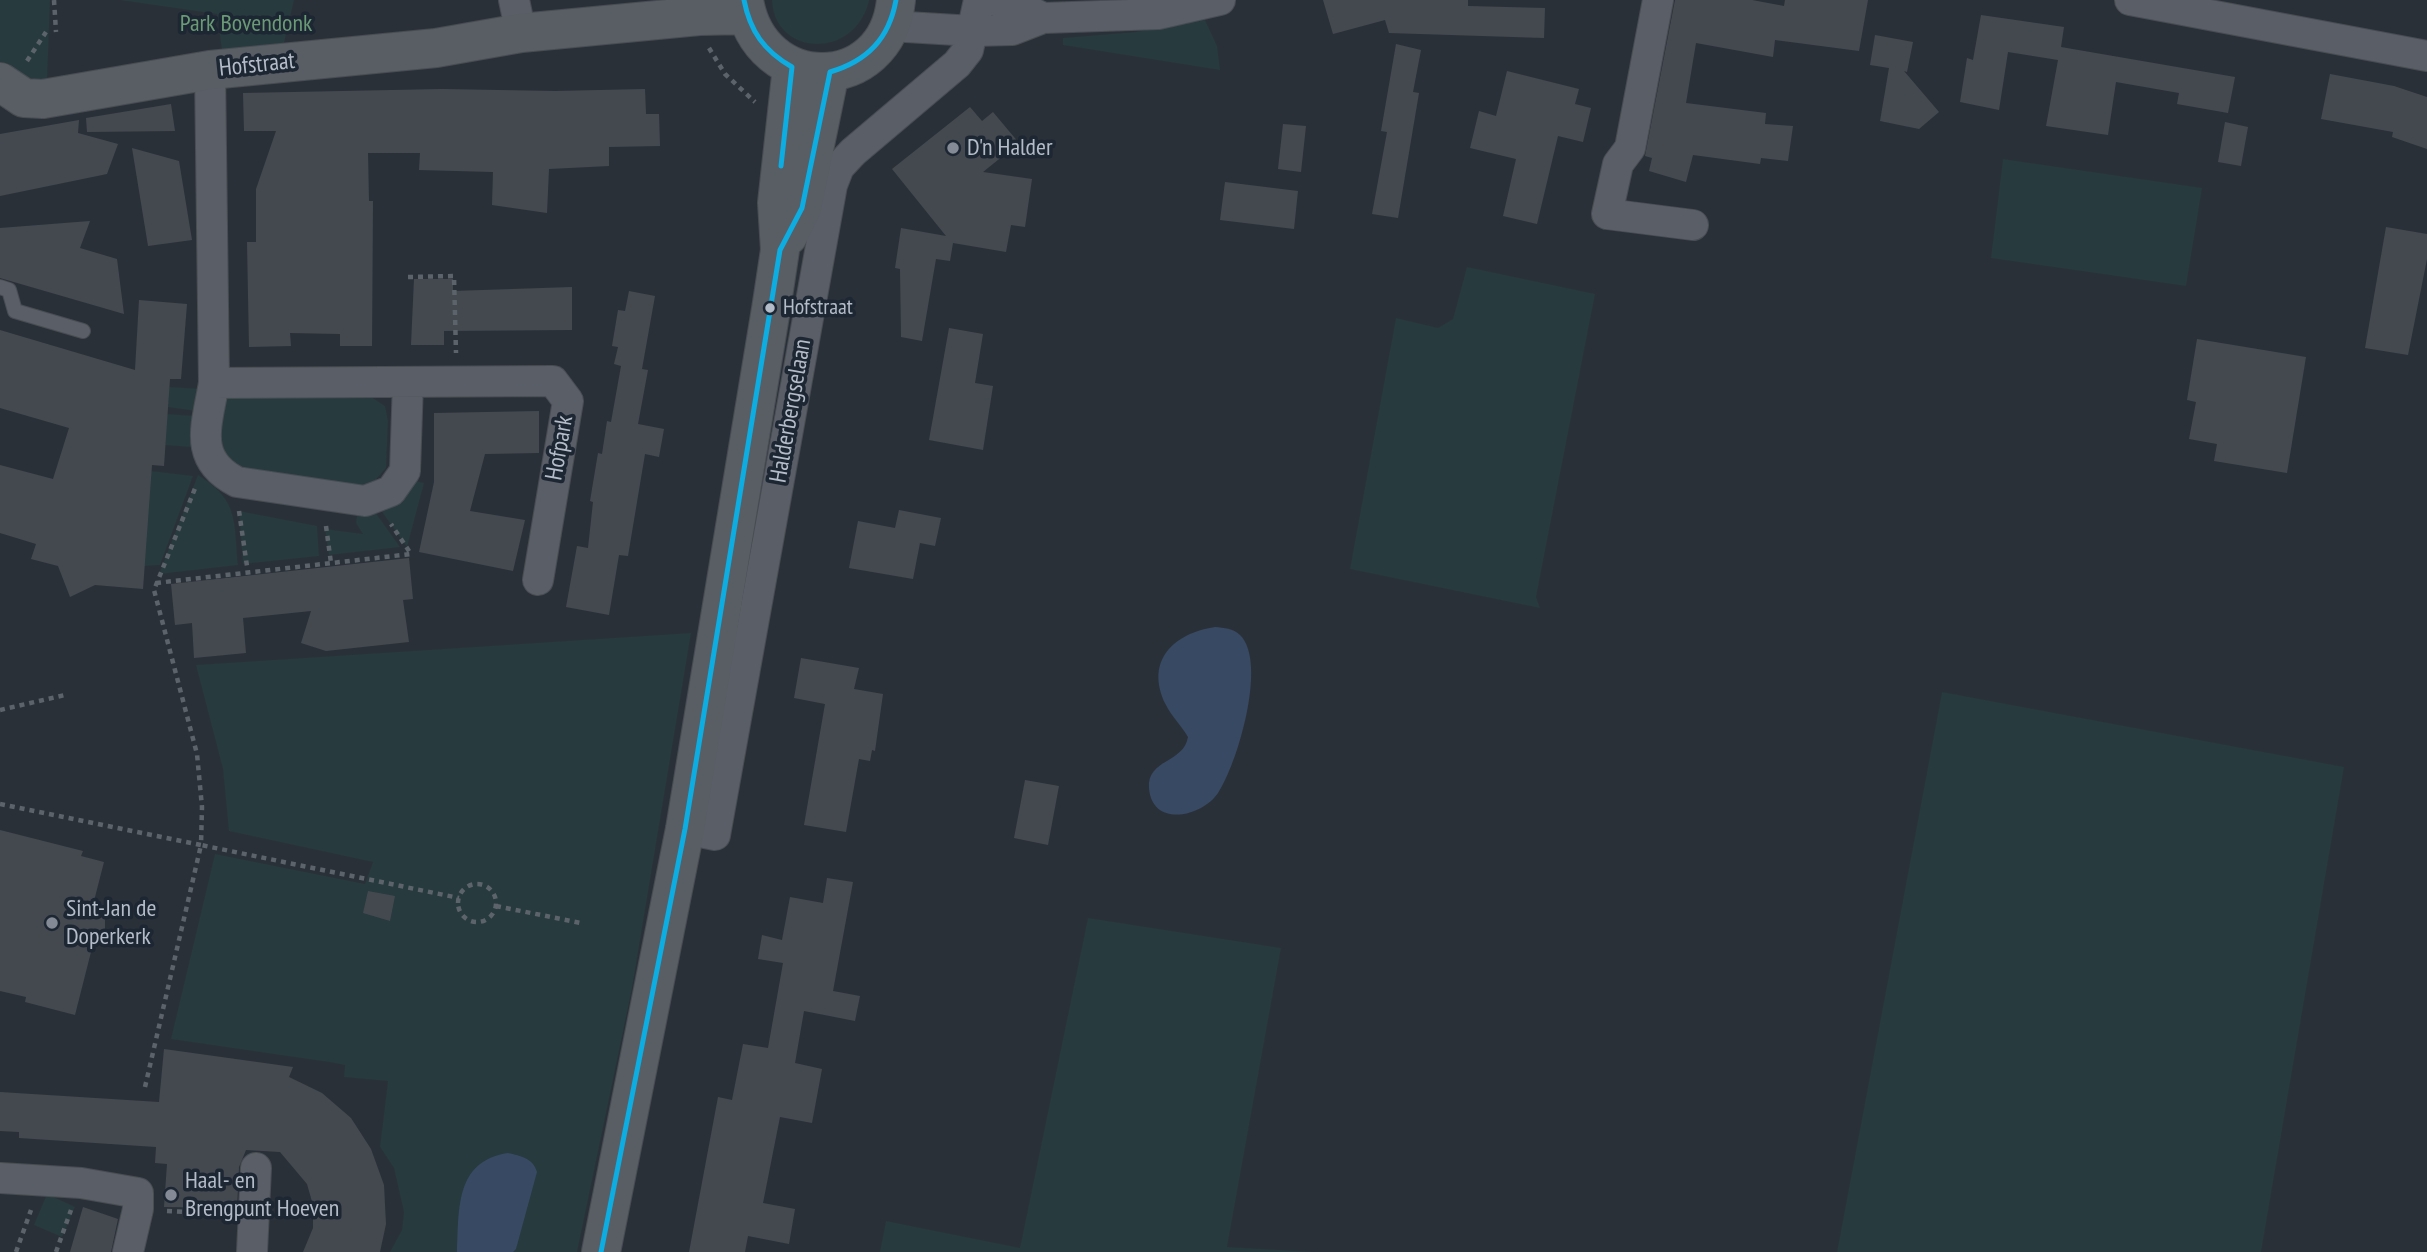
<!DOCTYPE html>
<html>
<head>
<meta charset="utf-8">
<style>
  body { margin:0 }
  canvas { display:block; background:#2a3038 }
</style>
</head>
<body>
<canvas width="2427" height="1252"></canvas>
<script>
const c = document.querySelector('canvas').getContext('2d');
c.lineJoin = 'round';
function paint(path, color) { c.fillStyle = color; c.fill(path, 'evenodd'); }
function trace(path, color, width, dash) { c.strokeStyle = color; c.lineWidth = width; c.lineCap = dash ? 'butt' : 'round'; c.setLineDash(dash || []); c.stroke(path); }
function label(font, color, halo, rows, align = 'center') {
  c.font = font + ' "PT Sans Narrow",sans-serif'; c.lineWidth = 7; c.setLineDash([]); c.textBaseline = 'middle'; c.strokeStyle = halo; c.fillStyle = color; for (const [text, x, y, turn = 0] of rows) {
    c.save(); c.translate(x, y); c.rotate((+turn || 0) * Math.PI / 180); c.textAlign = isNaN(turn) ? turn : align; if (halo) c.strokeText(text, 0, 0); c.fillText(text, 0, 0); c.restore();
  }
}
paint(new Path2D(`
  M0,0h50l-3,81 -47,-8z
  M120,0h174l-11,47 -61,3 -5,-36z
  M772,0h97v1c-15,60 -95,55 -97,-1z
  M1205,20l12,26 3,24 -157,-25v-7l73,-6z
  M2003,159l199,29 -16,98 -195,-28z
  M1467,267l128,27 -59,303 4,11 -190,-39 46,-251 42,10 15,-9z
  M169,387l32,2 -4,22 -29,-4z
  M229,393h136l20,13 3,15 -2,47 -20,23 -131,-16 -27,-26 10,-44z
  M167,414l27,2 -3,31 -26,-2z
  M151,471l42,5 -33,89 -16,1z
  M198,475c41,25 36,46 40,90l-79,9z
  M408,479l16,4 -17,64 -27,-38z
  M239,511l78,15 2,30 -76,8z
  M375,512l25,35 -71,8 -4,-26 38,5 -7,-11 1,-7z
  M691,633l-59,355 -55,264h-187l12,-22 2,-18 -10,-44 -14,-21 8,-66 -44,-4 1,-12 -16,-3 -158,-23 44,-185 150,30 8,-22 -144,-31 -6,-62 -27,-104z
  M1942,692l402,75 -83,485h-424z
  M1088,918l193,30 -54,299 87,5h-434l6,-31 134,27z
  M47,1194l28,13 -13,30 -28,-12z`), '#273a3e');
paint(new Path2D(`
  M1215,627c9,1 18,1 25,8 28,27 -3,130 -22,158 -16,24 -66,35 -69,-5 -2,-29 35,-25 39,-51 -6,-11 -17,-21 -22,-32 -22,-44 8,-72 49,-78z
  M508,1153c13,3 25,5 29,19l-21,77 -3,3h-56c2,-43 -2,-91 51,-99z`), '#384963');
paint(new Path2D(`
  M1323,0h145v6l77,2 -1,30 -155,-5 -4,-13 -52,14z
  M1675,0h77l32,6 1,-6h83l-9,51 -84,-11 -2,17 -77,-14 -10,60 80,10 -1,11 28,2 -5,35 -27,-3 -1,6 -67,-9 -7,27 -37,-11 3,-13 -7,-2z
  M1981,15l83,12 -3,20 174,30 -7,36 -51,-9 2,-11 -63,-11 -8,53 -62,-9 12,-66 -50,-8 -9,58 -39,-8 7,-44 6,2z
  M1875,35l38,7 -6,30 -3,-1 35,41 -20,17 -39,-8 9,-53 -19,-3z
  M1396,44l25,6 -8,42 6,1 -21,125 -26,-4 15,-82 -6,-1z
  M1507,71l72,18 -4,15 16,4 -8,34 -25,-6 -21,88 -34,-8 13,-57 -46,-11 9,-37 17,5z
  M2330,74l64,12 33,11v52l-35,-12 1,-5 -72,-13z
  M442,89l113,2 90,-2 1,25h13l1,32 -51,1v19l-60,3 -2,44 -55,-8 1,-33 -74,-2 1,-17h-52l1,48h4l-1,145h-32v-12l-50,-1 1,13 -42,1 -2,-105h9v-53l20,-58h-32l-1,-38z
  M171,104l4,27 -88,1 -1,-14z
  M970,107l12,14 11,-9 26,31 -36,29 49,7 -7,48 -14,-2 -5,27 -53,-9 -3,18 -14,-2 -14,82 -21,-4 -1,-68 -5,-1 6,-40 45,8 -54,-67z
  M79,120l-1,13 40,11 -11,30 -107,22v-62z
  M2225,122l23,5 -7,39 -23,-4z
  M1283,124l23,2 -5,46 -23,-3z
  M132,148l47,13 13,79 -44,6z
  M1225,182l73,9 -4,38 -74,-9z
  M90,221l-10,27 37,11 7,55 -124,-36v-50z
  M2386,227l41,7v25l-19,96 -43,-7z
  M414,279h39v12l119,-4v43l-128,1v14h-33z
  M629,291l26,5 -13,73 6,1 -10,54 26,5 -5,28 -14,-3 -17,102 -9,-1 -10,60 -43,-8 11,-61 11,2 5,-46 -3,-1 8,-48 4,1 5,-33 4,1 10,-56 -7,-2 4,-17 -6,-1 6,-36 7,1z
  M139,300l48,4 -6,75h-11l-6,87 -12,-1 -9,124 -48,-4 -25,12 -12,-31 -27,-7 5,-15 -36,-11v-68l53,14 16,-51 -69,-20v-78l135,40z
  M949,328l34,6 -8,49 18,3 -10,64 -54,-10z
  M2197,339l109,18 -19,116 -73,-12 3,-17 -28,-5 7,-37 -9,-2z
  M539,411v42l-54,1 -15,57 55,9 -12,51 -94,-19 15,-70v-69z
  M899,510l42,8 -6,28 -15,-3 -7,36 -64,-11 9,-47 37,7z
  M409,558l4,41 -10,1 6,42 -83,9 -25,-8 10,-32 -68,7 3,35 -52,5 -2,-35 -17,2 -4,-41z
  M801,658l58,10 -5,21 29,5 -8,57 -3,-1 -2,11 -11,-2 -13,73 -42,-7 21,-121 -31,-6z
  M1025,780l34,6 -11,59 -34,-7z
  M0,830l83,21 -2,5 23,6 -9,35 5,17 5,6v14l-7,12 -6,2 -17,67 -50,-13 1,-5 -26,-6z
  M827,878l26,4 -20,109 27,5 -5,25 -51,-10 -9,52 27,6 -10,54 -32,-6 -17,86 32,6 -6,35 -41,-8 -3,16h-56l29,-155 14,3 11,-56 25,4 15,-85 -25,-4 4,-24 20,5 8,-43 33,6z
  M368,891l27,5 -5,25 -27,-8z
  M164,1049l129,18 -4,10 33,16 29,25 20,31 13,36 2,39 -6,28h-77l10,-24v-23l-6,-21 -27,-32 -34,-2 -7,17 -2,41 -73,-1 3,-43 -12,-1 1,-16 -137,-9v-6l-19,-1v-39l159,10z
  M83,1207l35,12 -7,33h-41z`), '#444950');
const lane = new Path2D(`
  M0,287l9,3 6,21 68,20`);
const street = new Path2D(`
  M514,0l7,33
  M989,0l27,4 27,14
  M1658,0l-28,148 -12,16 -11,50 86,11
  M2130,0l297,56
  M890,26l83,5 39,-1 31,-12 116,-4 61,-14
  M210,70l4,313 339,-2 15,20 -30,179
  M214,383c-7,42 -22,76 23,99l128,19 26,-10 14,-20 3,-89
  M685,829l30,6 117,-650 7,-18 14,-15 104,-88 11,-14 11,-50
  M0,1178l81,5 57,10v16l-10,43
  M252,1252l4,-84`);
const secondary = new Path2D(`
  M744,0c15,96 143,96 152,0
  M0,82l24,16 19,1 167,-29 226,-22 85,-15 178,-17 47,-1
  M788,236l14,-28 28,-136
  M601,1252l84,-423 87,-526 8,-53 -3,-47 15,-136`);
trace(lane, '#484c53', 16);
trace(street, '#484c53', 32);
trace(secondary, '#484c53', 40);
trace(new Path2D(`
  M54,0l2,32
  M709,48l16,26 30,28
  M27,61l19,-29
  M408,277l46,-1 2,77
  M239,511l9,62
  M326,526l5,37
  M156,583l255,-29 -20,-30
  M0,710l65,-15
  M0,804l201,41 1,-38 -5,-53 -43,-164 42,-104
  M458 903a19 19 0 1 1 38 0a19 19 0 1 1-38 0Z
  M496,906l85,17
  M145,1087l56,-242 258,53
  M167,1211l58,3
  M16,1252l15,-42
  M56,1252l15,-42`), '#5d636a', 4.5, [5, 5]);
trace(lane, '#5a5e66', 14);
trace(street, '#5a5e66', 30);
trace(secondary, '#595d64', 38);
trace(new Path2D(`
  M744,0c6,31 20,51 48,67l-11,99
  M601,1252l84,-423 95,-579 22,-42 28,-136c37,-11 59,-33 66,-72`), '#0dace1', 5);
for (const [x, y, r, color] of [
  [953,148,7,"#848b96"],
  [770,308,6,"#b4bcc9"],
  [52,923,7,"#848b96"],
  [171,1195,7,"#848b96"]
]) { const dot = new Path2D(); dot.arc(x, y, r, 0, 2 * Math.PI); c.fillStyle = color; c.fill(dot); trace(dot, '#1d2633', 2.5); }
label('22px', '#b4bcc9', '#1d2633', [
  ["Hofstraat",783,308]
], 'left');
label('24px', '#6b9a76', '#1d2633', [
  ["Park Bovendonk",246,24]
]);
label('24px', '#b4bcc9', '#1d2633', [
  ["Hofstraat",257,65,-6],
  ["Halderbergselaan",791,411,-80],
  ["Hofpark",560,448,-80]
]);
label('24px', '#b4bcc9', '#1d2633', [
  ["D'n Halder",967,148],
  ["Sint-Jan de",66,909],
  ["Doperkerk",66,937],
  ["Haal- en",185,1181],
  ["Brengpunt Hoeven",185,1209]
], 'left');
</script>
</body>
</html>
